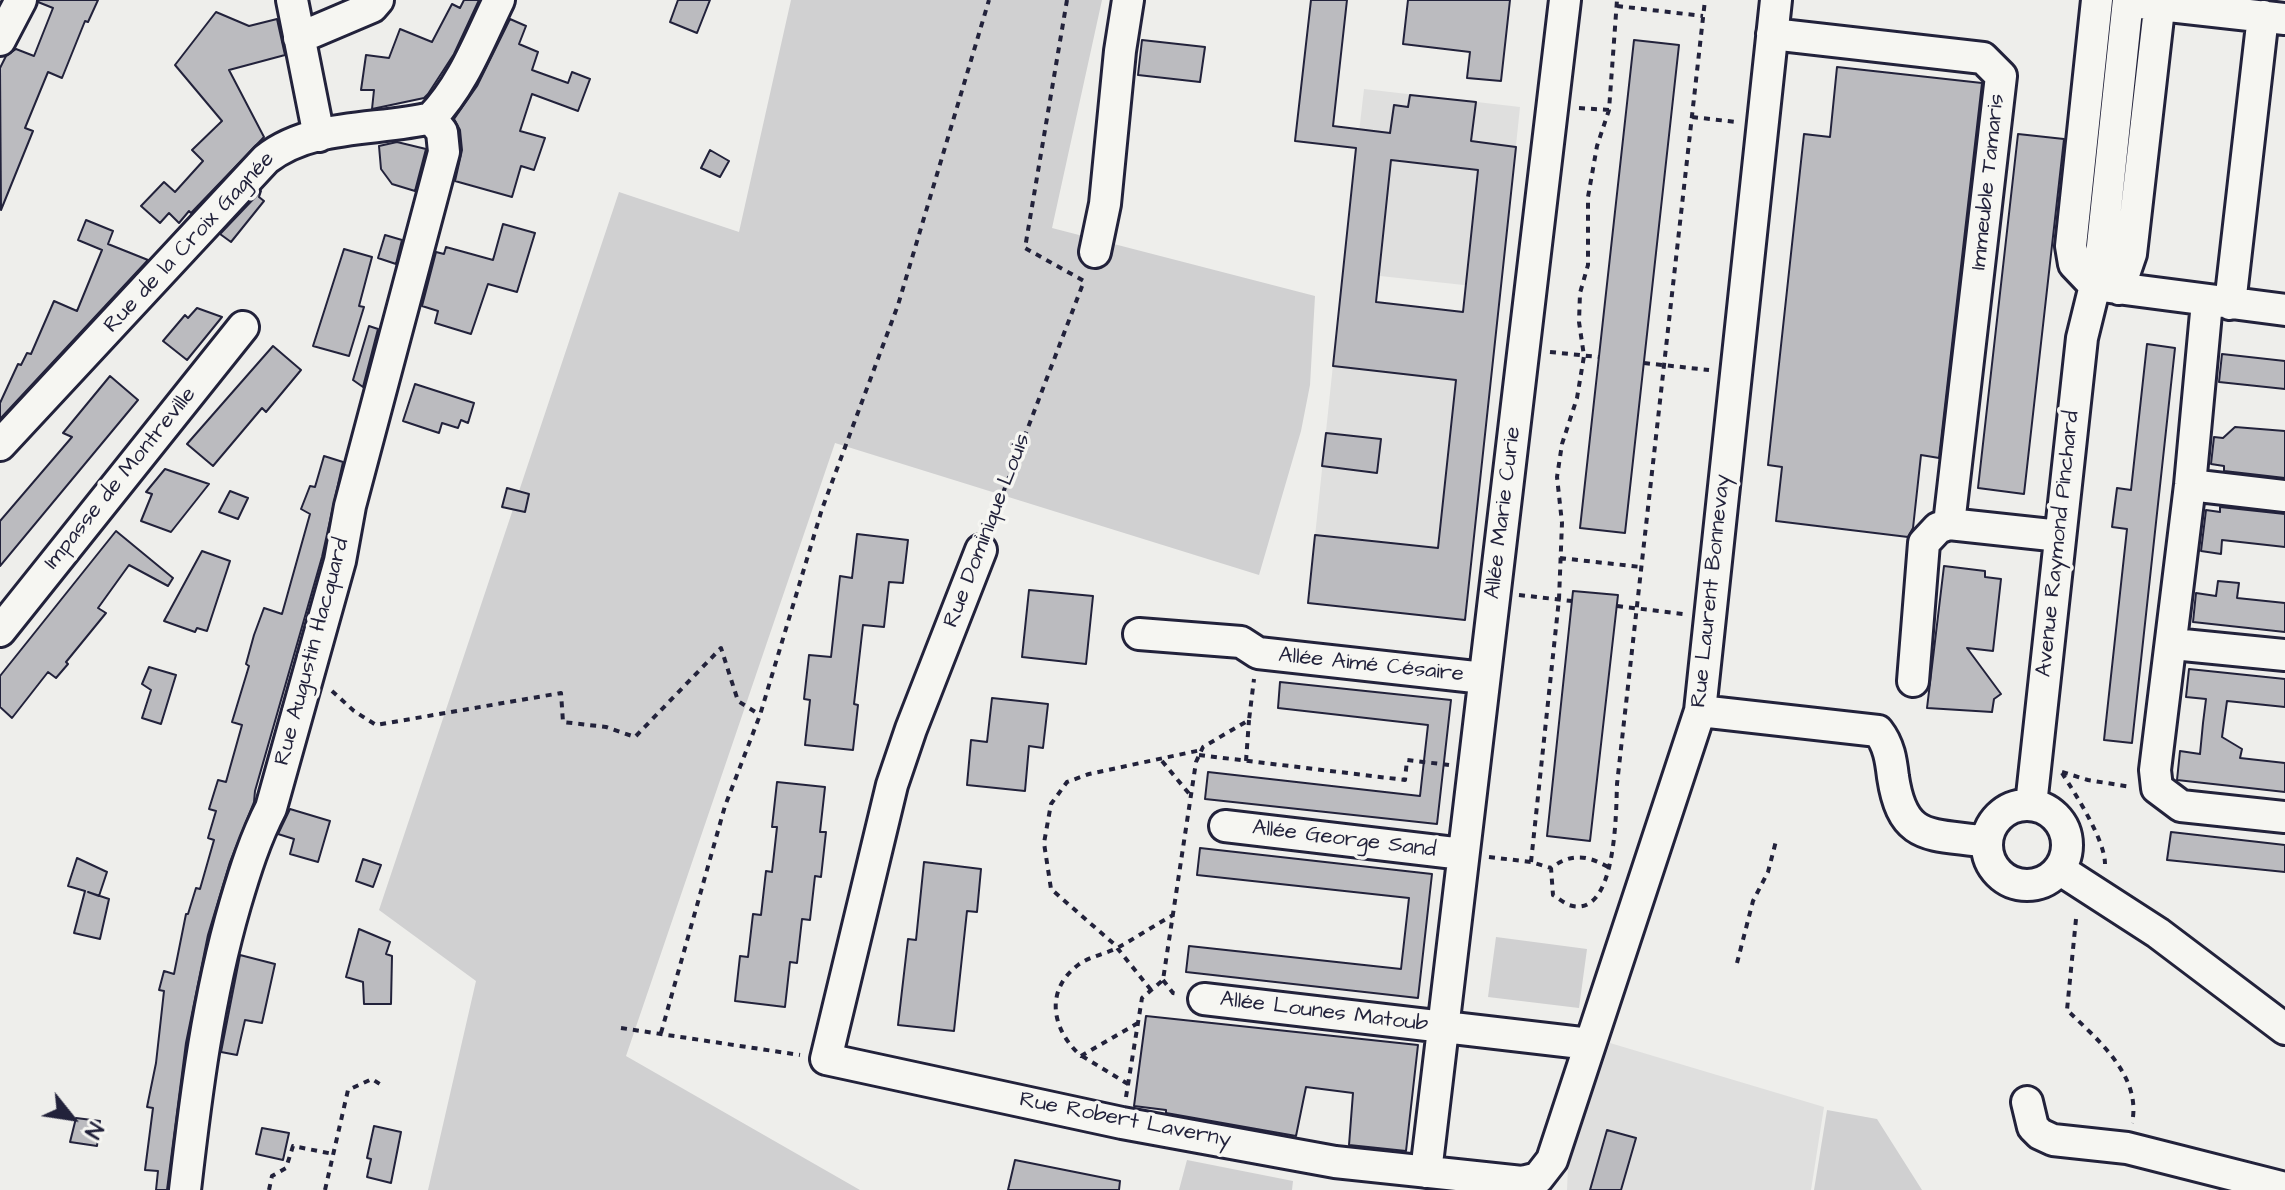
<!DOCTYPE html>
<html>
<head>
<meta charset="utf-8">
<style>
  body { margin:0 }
  #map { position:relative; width:2285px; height:1190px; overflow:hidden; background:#eeeeeb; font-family:"Architects Daughter",sans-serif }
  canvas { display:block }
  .north { position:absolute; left:32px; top:1078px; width:80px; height:80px; -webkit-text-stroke:6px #f6f6f2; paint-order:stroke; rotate:120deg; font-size:22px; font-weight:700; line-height:32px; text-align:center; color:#22223b }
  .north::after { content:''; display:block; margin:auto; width:28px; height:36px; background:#22223b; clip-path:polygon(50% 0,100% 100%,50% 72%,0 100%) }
</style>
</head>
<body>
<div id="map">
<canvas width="2285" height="1190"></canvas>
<div class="north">N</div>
</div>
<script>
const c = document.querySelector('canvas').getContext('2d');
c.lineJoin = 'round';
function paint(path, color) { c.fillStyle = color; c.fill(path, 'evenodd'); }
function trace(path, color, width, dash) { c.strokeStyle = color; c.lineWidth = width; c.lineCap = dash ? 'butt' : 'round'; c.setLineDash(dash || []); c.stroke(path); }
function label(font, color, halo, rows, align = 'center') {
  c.font = font + ' "Architects Daughter",sans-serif'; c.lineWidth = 7; c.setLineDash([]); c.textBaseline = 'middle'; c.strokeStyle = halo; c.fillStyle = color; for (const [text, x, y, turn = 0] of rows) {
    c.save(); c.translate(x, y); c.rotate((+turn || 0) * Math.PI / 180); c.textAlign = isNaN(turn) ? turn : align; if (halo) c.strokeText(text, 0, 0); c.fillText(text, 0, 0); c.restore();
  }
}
paint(new Path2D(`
  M1364,89l156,18 -19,182 -158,-17z
  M1340,298l158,18 -33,304 -157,-17z
  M1610,1043l214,64 -13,83h-244l1,-24z`), '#dfdfde');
paint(new Path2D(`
  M791,0h311l-50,228 263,68 -5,89 -9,46 -42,144 -424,-132 -209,613 234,134h-432l48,-209 -97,-71 240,-718 120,40z
  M1496,937l91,12 -8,59 -91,-11z
  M1827,1110l50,9 45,71h-108z
  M1187,1160l106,21 -1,9h-113z`), '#d0d0d1');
const building = new Path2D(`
  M39,0h59l-10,22 -3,-1 -23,57 -14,-6 -23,56 8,3 -32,79 -1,-142 6,-12 10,-7 18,7 19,-48 -15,-6z
  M464,0h15l-25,54 -26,40 -4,4 -52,11 2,-19h-13l5,-35 23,3 11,-29 32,13 20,-38 8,4z
  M678,0h32l-13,33 -27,-11z
  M1311,0h36l-14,126 57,7 4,-28 14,2 2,-12 66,7 -5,39 45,6 -51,473 -157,-17 7,-68 123,13 18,-168 -123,-14 23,-218 -61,-7zM1391,160l87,10 -15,142 -87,-10z
  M1408,0h102l-9,81 -34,-3 3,-26 -67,-8z
  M216,12l33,14 28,-7 8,36 -56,15 35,67 -73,76 -2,-2 -10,12 -10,-10 -9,10 -19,-17 23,-24 11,10 28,-31 -11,-11 30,-29 -47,-56z
  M510,19l16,7 -7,18 19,8 -6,18 36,13 4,-11 18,7 -12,32 -46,-17 -12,37 25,7 -11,32 -13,-4 -9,31 -57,-16 7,-31 -2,-20 -6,-11 23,-33z
  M1142,40l63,7 -5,35 -62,-7z
  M1634,40l45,5 -54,488 -45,-5z
  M1837,67l145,16 -43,375 -18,-3 -8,73 -5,9 -132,-16 6,-54 -14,-2 36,-331 26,3z
  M2018,134l46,5 -40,355 -46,-6z
  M397,142l29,7 -11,42 -23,-7 -11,-15 -2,-23z
  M710,150l19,11 -9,16 -19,-9z
  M261,191l-2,6 5,4 -33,41 -11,-8z
  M86,220l27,11 -5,13 40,16 -148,159v-16l18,-39 3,1 6,-12 4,1 23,-53 23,10 25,-61 -24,-10z
  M503,224l32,9 -18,59 -29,-8 -17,50 -36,-11 3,-12 -16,-5 14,-54 8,2 2,-7 47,13z
  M385,235l17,5 -6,24 -18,-6z
  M344,249l28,8 -13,49 5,1 -15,49 -36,-10z
  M197,308l25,9 -35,43 -24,-19 22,-26 3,3z
  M369,326l9,3 -15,58 -10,-7z
  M2147,344l28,4 -43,395 -28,-3 23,-211 -15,-2 5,-39 14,2z
  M273,346l28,24 -35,42 -4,-4 -49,58 -26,-22z
  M2222,354l63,7v28l-66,-7z
  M110,376l28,24 -138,166v-45l72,-84 -9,-4z
  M415,384l59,19 -6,20 -7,-3 -3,8 -16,-5 -3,10 -36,-12z
  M2235,427l50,4v47l-61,-7v-5l-13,-2 3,-27 9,1z
  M1326,433l55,6 -4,34 -55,-7z
  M324,456l19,6 -21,95 -67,234 -1,11 -24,60 -22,73 -22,108 -19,147h-11l2,-19 -13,-1 8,-62 -6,-1 9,-44 8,-72 -5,-1 5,-19 10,3 12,-60h2l8,-26 4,1 14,-49 -6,-2 8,-27 -7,-2 9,-29 8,2 16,-57 -10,-3 17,-56 -3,-2 8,-29 10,-27 18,6 28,-100 -9,-5 9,-23 5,1z
  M165,469l44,15 -38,48 -30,-11 11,-27 -6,-2z
  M507,488l22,6 -4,18 -23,-5z
  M230,491l18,7 -10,21 -19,-7z
  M2220,507l65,7v33l-63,-7 -1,14 -20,-3 5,-41 14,2z
  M116,531l57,47 -5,8 -39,-21 -31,43 8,5 -40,49 2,2 -12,14 -8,-6 -36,46 -12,-11v-31z
  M857,534l51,6 -5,43 -14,-1 -5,45 -21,-2 -9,79 4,1 -5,45 -48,-5 5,-45 -6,-1 5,-44 22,2 9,-81 12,2z
  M202,551l28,10 -23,70 -10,-3 -2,4 -31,-11z
  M1944,566l41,5v6l16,2 -8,72 -26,-3 34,46 -7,5 -2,13 -65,-4z
  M2218,581l21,2 -2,15 48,5v29l-92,-10 3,-29 20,3z
  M1029,590l64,6 -7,68 -64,-7z
  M1573,591l45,4 -28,246 -43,-5z
  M149,667l27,8 -15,49 -19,-6 9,-28 -9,-6z
  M2189,669l96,10v28l-58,-6 -5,36 20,12 -2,9 45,5v29l-108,-12 3,-29 20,3 3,-31 3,-24 -20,-2z
  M1280,682l171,18 -14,124 -232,-25 3,-27 212,24 8,-71 -150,-17z
  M992,698l56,6 -5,44 -14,-2 -4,45 -58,-6 4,-45 16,2z
  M777,782l48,5 -5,45h6l-5,45 -6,-1 -5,44 -8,-1 -5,44 -7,-1 -5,45 -50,-6 5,-45 8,1 5,-43 8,1 5,-44 6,1 5,-45h-5z
  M290,809l40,12 -12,41 -28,-8 4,-15 -16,-5z
  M2171,832l114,13v27l-118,-12z
  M1200,848l232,26 -14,124 -232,-26 3,-26 212,23 8,-71 -212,-23z
  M77,858l30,14 -8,24 -11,-4 21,7 -9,40 -26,-6 11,-42 -17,-5z
  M363,859l18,6 -8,22 -17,-6z
  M924,862l57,7 -4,43 -10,-1 -13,120 -56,-6 10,-86 8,1z
  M359,929l31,13 -4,12 6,2 -1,48h-27l-1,-22 -17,-5z
  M240,955l35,9 -13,59 -17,-3 -8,35 -16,-3z
  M1146,1016l272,29 -12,106 -57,-6 4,-52 -47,-6 -10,49 -130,-23v-3l-32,-4z
  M76,1118l24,3 -3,25 -27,-4z
  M374,1126l27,6 -10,51 -24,-6 4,-18 -4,-1z
  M262,1128l27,5 -6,27 -27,-6z
  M1607,1130l29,8 -15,52h-31z
  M1015,1160l105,21 -1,9h-111z`);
paint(building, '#bbbbbf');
trace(building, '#22223b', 2);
const minor = new Path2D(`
  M292,0l27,136
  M2097,0l-26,246 3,18 20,21 191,25
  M2142,3l143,16
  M1772,34l211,24 18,18 -52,448
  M299,38l73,-31 6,-7
  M0,40l21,-40
  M1095,252l10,-48 15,-153 8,-51
  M2119,289l12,-35 29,-254
  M2207,302l-17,183 -35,285 2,18 24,18 104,11
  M2230,304l33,-288
  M0,445l266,-286c46,-36 111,-28 165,-41 32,-33 48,-77 68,-118
  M2190,485l95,11
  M981,550l-70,179 -19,56 -66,274 296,64 213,39 187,20 16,-4 14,-18 148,-449 76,-711
  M0,631l243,-304
  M1139,634l102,8 17,11 226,25
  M2173,644l112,11
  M1913,681l11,-138 14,-15 11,-4 111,12
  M1700,711l178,20c11,14 13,29 15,46 10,66 38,56 94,65
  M2031,805l51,-467 18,-73 28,-265
  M1987 845a40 40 0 1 1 80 0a40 40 0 1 1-80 0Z
  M1225,826l238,28
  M2059,869l99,64 127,96
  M1204,999l386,45
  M2027,1102l6,25 7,7 13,6 74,8 158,40
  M1426,1172l139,-1172
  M185,1190c11,-96 23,-192 50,-285 10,-34 20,-66 36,-97l69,-247 10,-55 94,-354 -2,-20 -11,-14`);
trace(minor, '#22223b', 36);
trace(new Path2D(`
  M1067,0l-42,248 59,33
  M1617,6l86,10
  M1579,108l30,2
  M1692,117l44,5
  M1550,352l49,5
  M1644,363l65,7
  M990,527l94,-246
  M1560,558l81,9
  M1519,595l53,6
  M1617,606l66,8
  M332,691l22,20 22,14 185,-32 2,29 43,5 29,10 86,-89 17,53 22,14
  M1199,755l206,25 2,-20 42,5
  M1162,761l29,35
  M1246,761l3,-41
  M2062,772l26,8 43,7
  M2062,773c14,22 43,67 43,91
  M1489,857l42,5 20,6
  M1531,862l28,-263 3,-76 -5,-46 5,-33 15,-46 7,-42 -5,-34 1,-29 8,-28v-68l9,-51 12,-36 8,-110
  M1608,867c-21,-12 -37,-14 -57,1l2,27c5,3 11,8 16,10 48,16 47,-95 48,-121l88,-784
  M2076,919l-9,91c31,30 75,66 65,113
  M1737,963l16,-62 15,-29 8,-31
  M1163,980l10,13 5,1
  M1151,990l-37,-46 -63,-55 -7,-46 7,-39 16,-22 22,-8 112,-24
  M1138,1023l-57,33c-29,-26 -37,-65 -3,-91 12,-9 28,-11 41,-18 18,-10 36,-22 54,-32
  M621,1028l179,27
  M661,1033l64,-227 35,-91 62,-206 76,-204 91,-305
  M1082,1056l46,28
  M1126,1097l16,-99 21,-18 33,-218 7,-15 46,-27 5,-41
  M269,1190l3,-14 14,-8 7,-22 40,8
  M325,1190l23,-100 24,-11 11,7`), '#22223b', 4, [6, 6]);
trace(minor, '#f6f6f2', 30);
label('22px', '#22223b', '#f6f6f2', [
  ["Immeuble Tamaris",1989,182,-84],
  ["Rue de la Croix Gagnée",190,243,-47],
  ["Impasse de Montreville",121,479,-51],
  ["Allée Marie Curie",1504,513,-83],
  ["Rue Dominique Louis",988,531,-69],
  ["Avenue Raymond Pinchard",2059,544,-84],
  ["Rue Laurent Bonnevay",1712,591,-84],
  ["Rue Augustin Hacquard",313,652,-75],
  ["Allée Aimé Césaire",1371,666,6],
  ["Allée George Sand",1344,840,7],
  ["Allée Lounes Matoub",1324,1013,7],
  ["Rue Robert Laverny",1125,1121,11]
]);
</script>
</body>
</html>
